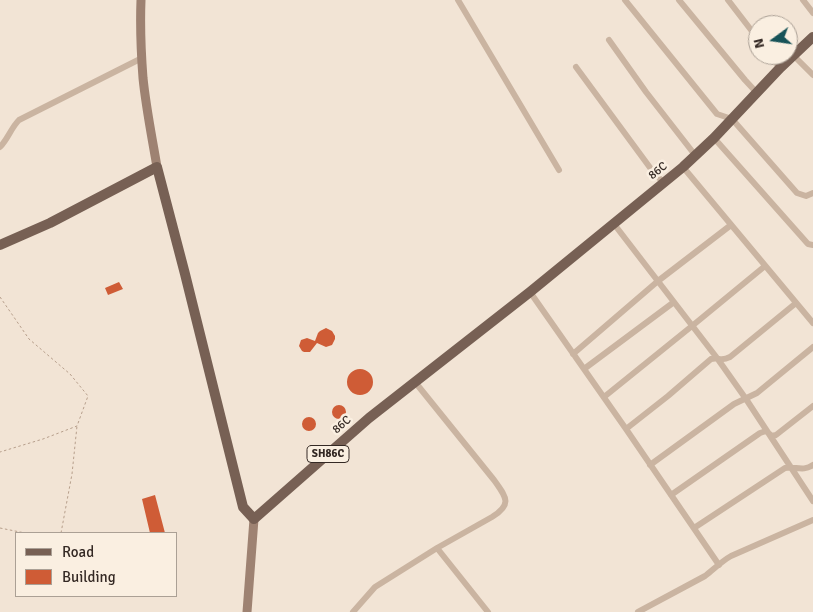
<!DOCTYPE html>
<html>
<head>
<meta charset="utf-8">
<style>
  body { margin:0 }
  #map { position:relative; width:813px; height:612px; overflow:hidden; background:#f2e4d5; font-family:Signika,sans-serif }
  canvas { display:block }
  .legend { position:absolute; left:15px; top:532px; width:162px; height:65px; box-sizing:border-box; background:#faefe1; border:1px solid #aba095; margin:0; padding:6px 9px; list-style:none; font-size:15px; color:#342924 }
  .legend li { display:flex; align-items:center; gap:10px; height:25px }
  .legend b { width:25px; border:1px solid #aba095 }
  .north { position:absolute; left:748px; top:15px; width:50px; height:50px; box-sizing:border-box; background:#faefe1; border:1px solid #aba095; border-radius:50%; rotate:256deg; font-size:14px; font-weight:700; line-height:20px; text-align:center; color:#342924 }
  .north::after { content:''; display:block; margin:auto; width:18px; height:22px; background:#175358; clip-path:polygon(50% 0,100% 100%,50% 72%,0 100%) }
</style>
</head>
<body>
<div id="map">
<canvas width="813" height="612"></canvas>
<ul class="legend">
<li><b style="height:6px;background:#776054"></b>Road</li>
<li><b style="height:14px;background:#cf5c36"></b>Building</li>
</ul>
<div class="north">N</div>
</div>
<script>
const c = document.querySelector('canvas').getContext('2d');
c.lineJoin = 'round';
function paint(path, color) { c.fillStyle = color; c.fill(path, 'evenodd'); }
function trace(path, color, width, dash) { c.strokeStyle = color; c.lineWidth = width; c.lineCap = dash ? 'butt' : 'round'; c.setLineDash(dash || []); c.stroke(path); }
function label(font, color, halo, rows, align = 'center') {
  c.font = font + ' Signika,sans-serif'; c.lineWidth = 5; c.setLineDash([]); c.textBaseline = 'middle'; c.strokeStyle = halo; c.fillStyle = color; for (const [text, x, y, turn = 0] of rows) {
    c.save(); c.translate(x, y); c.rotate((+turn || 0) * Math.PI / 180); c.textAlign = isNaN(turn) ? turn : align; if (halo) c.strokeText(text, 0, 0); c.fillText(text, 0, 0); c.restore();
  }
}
paint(new Path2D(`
  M119,282l4,7 -15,6 -3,-7z
  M326,328l6,3 3,5v3l-3,6 -6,2 -9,-4 -7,9h-6l-2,-1 -3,-5 2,-6 6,-2 8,3 3,-8 2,-2z
  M347 382a13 13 0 1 1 26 0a13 13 0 1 1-26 0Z
  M332 412a7 7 0 1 1 14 0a7 7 0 1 1-14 0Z
  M302 424a7 7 0 1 1 14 0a7 7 0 1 1-14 0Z
  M155,495l10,38h-15l-8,-34z`), '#cf5c36');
trace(new Path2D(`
  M0,297l29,42 41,35 18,22 -11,30 -34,13 -43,13
  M0,528l25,5
  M61,533l11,-59 5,-48`), '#b69e8b', 1, [2.5, 2.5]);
trace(new Path2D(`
  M458,0l101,170
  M625,0l92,114 15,5 65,74 9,3 7,-3
  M679,0l66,80 12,13
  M728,0l30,39
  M803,0l10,13
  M609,40l37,52 49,63
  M770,55l10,13
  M794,56l19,19
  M576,67l78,106 9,9
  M714,138l94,106 5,1
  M0,147c8,-8 11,-19 19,-27l123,-62
  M683,167l130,156
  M614,224l103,134 29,41 67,102
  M530,292l96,137 93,136
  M573,354l85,-73 73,-56
  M584,369l90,-67
  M604,397l88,-71 73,-60
  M626,429l42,-33 43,-37c9,-2 9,3 19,-2l66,-54
  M650,465l84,-61 23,-11 56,-46
  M671,495l89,-62 6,-2 6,5 4,-1 37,-29
  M694,528l91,-60c10,-2 18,4 28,-3
  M437,548l51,64
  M353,612l22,-25 62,-39 55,-31c21,-13 14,-20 2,-37l-79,-98
  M638,612l67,-36c9,-7 17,-15 26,-20l82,-36`), '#cab4a1', 6);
trace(new Path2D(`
  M141,0c-1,26 0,52 2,78 3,30 9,59 14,89
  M247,612l7,-93`), '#9e8272', 9);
trace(new Path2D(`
  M0,245l50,-22 107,-56 28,107 58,233 11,12 115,-101 161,-126 153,-125 31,-29 66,-70 33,-31`), '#776054', 10);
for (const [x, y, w] of [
  [328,454,42]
]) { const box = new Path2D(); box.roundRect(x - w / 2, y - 8.5, w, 17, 4); c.fillStyle = '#faefe1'; c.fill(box); trace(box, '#342924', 1); }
label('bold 11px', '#342924', null, [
  ["SH86C",328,454]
]);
label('12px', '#342924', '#faefe1', [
  ["86C",658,171,-39],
  ["86C",342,425,-41]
]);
</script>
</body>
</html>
